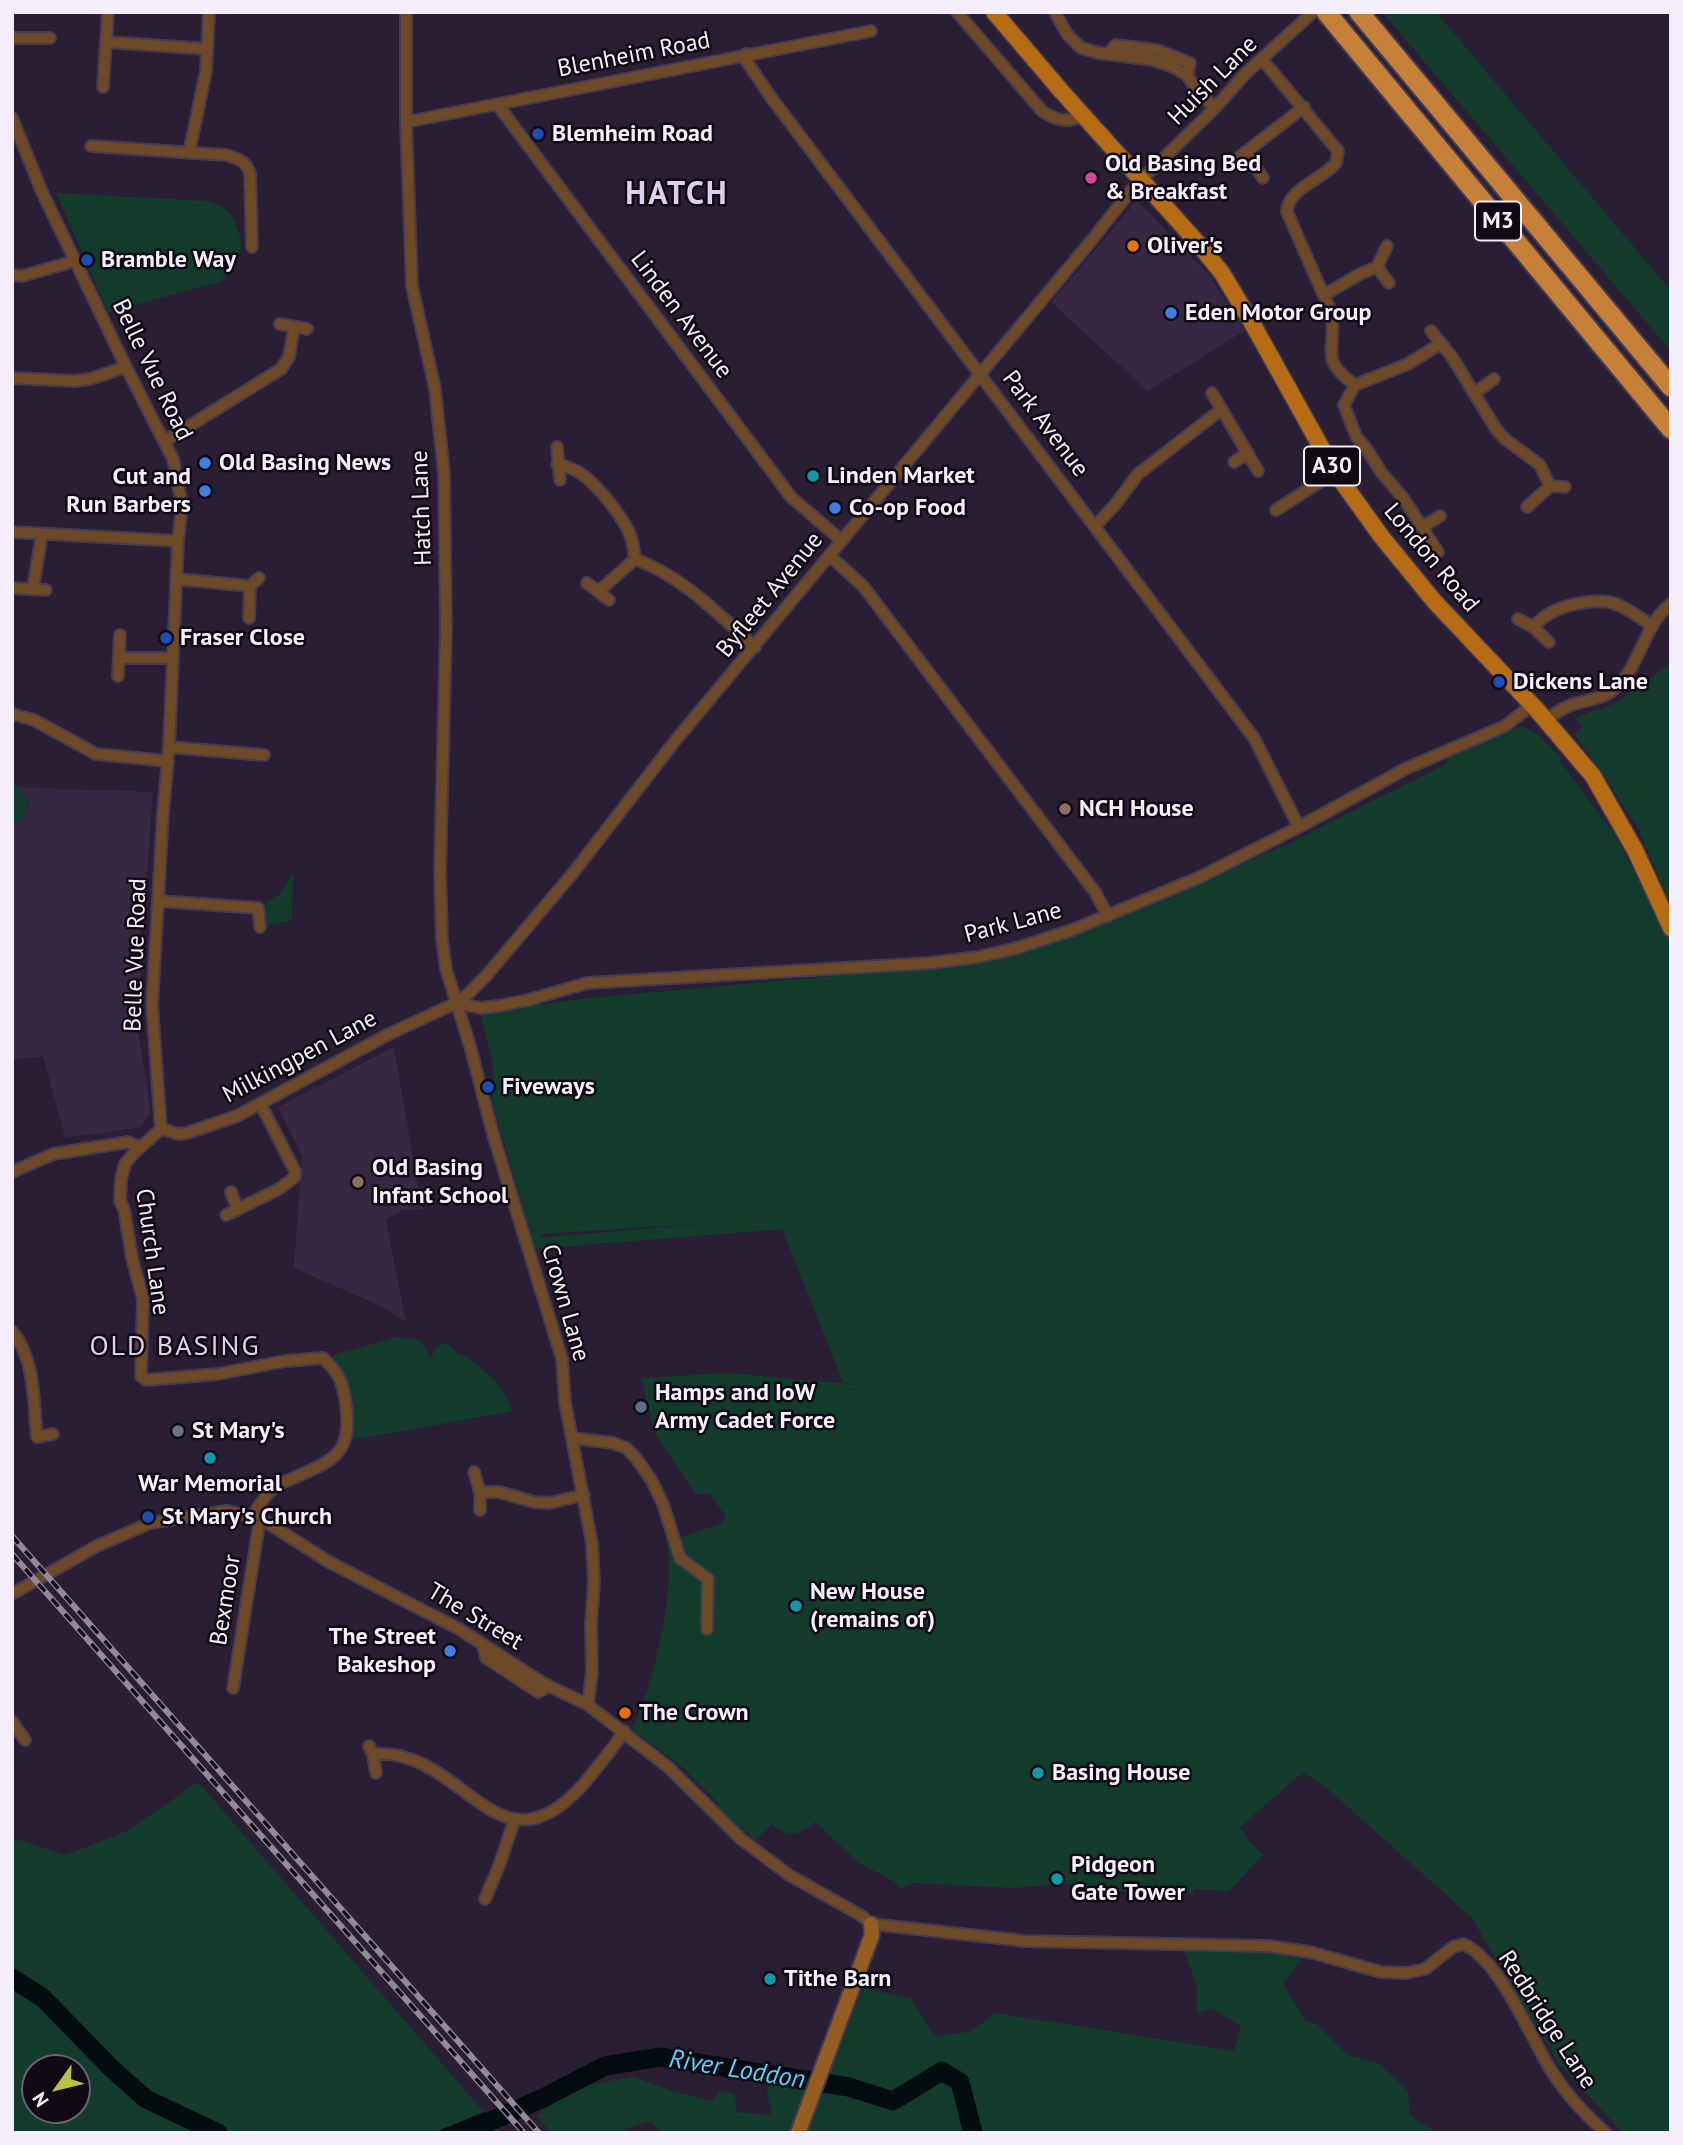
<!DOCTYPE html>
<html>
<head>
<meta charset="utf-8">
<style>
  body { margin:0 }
  #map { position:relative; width:1683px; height:2145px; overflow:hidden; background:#2a1e34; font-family:"PT Sans",sans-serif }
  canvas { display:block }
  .frame { position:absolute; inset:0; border:14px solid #f5eefd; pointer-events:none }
  .north { position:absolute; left:21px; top:2054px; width:70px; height:70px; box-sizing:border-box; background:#100a14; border:2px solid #6c6571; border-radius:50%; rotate:236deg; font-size:19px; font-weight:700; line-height:28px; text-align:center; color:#f5eefd }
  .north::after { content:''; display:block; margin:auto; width:24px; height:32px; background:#bbc045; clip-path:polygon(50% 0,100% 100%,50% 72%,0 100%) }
</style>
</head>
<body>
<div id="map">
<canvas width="1683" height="2145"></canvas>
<div class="frame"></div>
<div class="north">N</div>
</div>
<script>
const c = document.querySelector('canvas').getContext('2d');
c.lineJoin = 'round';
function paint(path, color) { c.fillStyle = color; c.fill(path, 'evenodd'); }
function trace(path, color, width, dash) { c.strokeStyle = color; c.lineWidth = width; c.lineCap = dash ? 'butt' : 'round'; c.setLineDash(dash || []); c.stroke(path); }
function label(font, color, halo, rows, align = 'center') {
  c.font = font + ' "PT Sans",sans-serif'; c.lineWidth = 5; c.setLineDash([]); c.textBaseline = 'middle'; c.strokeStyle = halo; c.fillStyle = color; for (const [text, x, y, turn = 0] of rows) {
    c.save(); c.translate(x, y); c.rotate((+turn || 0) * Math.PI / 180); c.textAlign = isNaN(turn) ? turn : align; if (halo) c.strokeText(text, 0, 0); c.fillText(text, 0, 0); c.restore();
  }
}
paint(new Path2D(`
  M1137,200l72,75 35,56 -96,60 -97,-89z
  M12,787l141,5 -6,83 -7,26 1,63 -3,67 13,83 -11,13 -40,7 -35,3 -22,-81 -31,4z
  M394,1047l28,162 -20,1 -16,10 20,102 -23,-15 -89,-39 8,-112 -24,-49z`), '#362743');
paint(new Path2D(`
  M1382,12h54l235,279v60z
  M56,193l153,8 15,7 9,10 8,21v9l-4,11 -8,13 -10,10 -111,30z
  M1671,663v243l-32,-76 -42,-65 -23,-31 8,-6 -7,-10 41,-15z
  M1523,726l15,9 23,23 -1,3 54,73 45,84h12v1215h-48l-63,-68 -89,-148 -141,-126 -27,-19 -63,55 10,15 13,13 -34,36 -36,-2v5l-74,-3 -54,-7 -9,5 -4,-5 -37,4 -102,-5 -12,6 -4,-6 -38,-20 -44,-41c-18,14 -25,16 -44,2l-15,16 -39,-32 3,-3 -38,-38 -51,-38c20,-29 49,-157 34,-187l56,-18 5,-7 -16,-23h-14l-41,-60 -14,-56 89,-5 126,12 -13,-3 -61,-153 -247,20 -43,-148 1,-38 -12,-46 20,-7 89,-12 321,-29 68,-9 144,-46 161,-68 162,-82 2,-9zM710,1223l-169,15 -1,-4h1z
  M12,786h5l13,18c-5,8 -8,19 -18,19z
  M293,873l-1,47 -32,7 -2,-19 22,-14z
  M396,1337l24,3 11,18 5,-10 9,-6 15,14 4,-1c21,16 41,30 48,56l-165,30 -4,-54 -19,-29z
  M198,1782l304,351h-490v-295l54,17 61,-24zM35,2068h42v42h-42z
  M1181,1943l87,3 33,14 -18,23 23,39 11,2 30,31 31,8 30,28 2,24 26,18h-775l-10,-12 -26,8v4h-74l-14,-17 20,-18 34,-14 43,-7 40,15 38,9 7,-10 16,4 1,17 36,3 -5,-25 6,-12 39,6v29l51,-125 48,11 23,37 35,-4 27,-19 238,38 7,-25 -30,-18 -14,6v-28z`), '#133b2c');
paint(new Path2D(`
  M484,2112l10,11 -20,10h-41z`), '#030d10');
trace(new Path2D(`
  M12,1978l31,20 69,71 34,30 72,34
  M464,2133l79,-35 62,-32 55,-9 189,30 44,14 49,-30 18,11 13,51`), '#030d10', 19);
const street = new Path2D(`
  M406,12v110l6,164 23,103 9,84 2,155 -6,243 2,68 4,30 24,77 24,92 68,221 3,43 27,142 2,38 -3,42 1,47 -4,34
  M957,12l85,99c13,9 26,13 40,4
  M1055,12l12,22 14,14 18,5 54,7 18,6 16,9 9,14 19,19
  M12,38h38
  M107,42l100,7
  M746,54l1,8 23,34 484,642 45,89
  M1108,54l8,-9 41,5 33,13 -3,12
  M1262,59l76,92 -2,12c-13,16 -49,26 -49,49l44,100c7,39 -14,46 24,73
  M103,87l5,-75
  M497,104l294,393 51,44
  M12,118l30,74 84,175 47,92 9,45 -4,37 -9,206 -6,66 -11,192 9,124
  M406,122l465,-91
  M91,146l135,9c11,3 20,6 24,18l2,74
  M1246,152l17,26
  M189,153l17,-82 3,-59
  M1233,162l71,-55
  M1387,246l-10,21 12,16
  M12,275l10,1 53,-15
  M1324,295l36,-21 17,-7
  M280,324l27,5
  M1431,331l21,26 44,72 9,10 35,26 10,21
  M12,378l63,3 15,-2 36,-12
  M1212,393l46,78
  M1475,393l19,-14
  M165,441l116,-72 8,-12 5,-29
  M557,447l3,33
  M1234,462l14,-9
  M557,464c10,2 18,5 26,11 16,12 41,43 48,62 2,7 3,15 4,22 47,17 83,55 120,88
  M1527,507l23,-21 15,1
  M1276,510l59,-38
  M1095,526l19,-20 24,-32 84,-65
  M1422,527l18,-11
  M12,532l166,9
  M1438,552l-34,-53 -23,-27 -13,-21 -12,-15 -12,-31 11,-20 53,-21 32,-20
  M830,556l33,30 232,306 13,24
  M176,579l74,7
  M587,583l22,17
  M13,588l33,2
  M33,588l9,-54
  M599,591l36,-32
  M249,618l1,-32 9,-8
  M1518,619l15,8 16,15
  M1533,627c14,-14 24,-19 43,-23 40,-8 45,2 77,22
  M119,658h53
  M118,676l2,-41
  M12,714l22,6 62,34 71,7
  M1546,721c7,-6 14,-12 23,-15 14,-6 33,-6 45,-17 27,-22 29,-65 57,-85
  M169,747l95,8
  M158,901l100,7 2,19
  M456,1003l25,5 17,-2 30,-6 59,-17 343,-20 48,-6 39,-9 55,-18 126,-52 101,-51 108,-59 98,-42 27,-21
  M161,1129l18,5 8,-1 50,-17 150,-81 69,-32 11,-8 19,-19 87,-103 102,-132 416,-500 42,-53 82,-80 30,-34 68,-62
  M161,1129l-27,24 -9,11 -4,15 -1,22 4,8 8,49 11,41 -2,77 5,4 72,-6 67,-13 38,-3c17,16 20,25 23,48 6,46 -11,54 -50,71 -6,3 -14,5 -20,9 -10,7 -17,19 -23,30
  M12,1172l41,-18 75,-12 11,5
  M231,1192l7,18
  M226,1215l53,-26 16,-12v-6l-34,-66
  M12,1331c24,29 21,71 25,106l16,-3
  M572,1438l41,5 13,5 10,10 16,23 11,23 17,54 28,21 -1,50
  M474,1472l6,20v18
  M480,1492h19l35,10 15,1 35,-8
  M12,1594l85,-48 53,-23 77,-12 33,7 69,44 130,67 82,53 47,23 80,62 73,72 48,36 73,41 9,8 154,17 243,5 42,6 71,20 25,1 19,-4 28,-22 10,-3c37,15 68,95 89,128 15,23 33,43 54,61
  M483,1645l3,13 52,34 11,-6
  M233,1688l27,-170
  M12,1721l13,19
  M369,1746l4,8 3,19
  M373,1754c94,-8 126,137 219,20 11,-14 23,-28 32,-43
  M485,1899l14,-33 15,-45`);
const secondary = new Path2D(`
  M798,2133l74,-198 -1,-11`);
const primary = new Path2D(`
  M994,12l69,81 134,149 25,31 30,50 83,149 46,64 53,65 103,109 56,66 42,74 36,78`);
const highway = new Path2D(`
  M1326,12l345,417
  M1359,12l312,375`);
trace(street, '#463b50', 14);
trace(secondary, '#463b50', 18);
trace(primary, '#463b50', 19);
trace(highway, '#463b50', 23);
trace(street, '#6d4927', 10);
trace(secondary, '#965d21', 14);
trace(primary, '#b66c14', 16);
trace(highway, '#c78038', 19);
const rail = new Path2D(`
  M12,1536l527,597
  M12,1554l512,579`);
trace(rail, '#93899c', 6);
trace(rail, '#100a14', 3.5, [10]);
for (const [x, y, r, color] of [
  [538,134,7,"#1a4fb4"],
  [1091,178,7,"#d1479c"],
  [1133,246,7,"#e8710a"],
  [87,260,7,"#1a4fb4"],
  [1171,313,7,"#3f7fe0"],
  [205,463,7,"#3f7fe0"],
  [813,476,7,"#0f9aa8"],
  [205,491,7,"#3f7fe0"],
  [835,508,7,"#3f7fe0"],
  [166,638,7,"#1a4fb4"],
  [1499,682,7,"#1a4fb4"],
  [1065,809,7,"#8d6e63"],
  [488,1087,7,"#1a4fb4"],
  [358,1182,7,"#8d6e63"],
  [641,1407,7,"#5c6f8a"],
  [178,1431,7,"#6b7280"],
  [210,1458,7,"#0f9aa8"],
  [148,1517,7,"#1a4fb4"],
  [796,1606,7,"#0f9aa8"],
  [450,1651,7,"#3f7fe0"],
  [625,1713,7,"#e8710a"],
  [1038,1773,7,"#0f9aa8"],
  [1057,1879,7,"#0f9aa8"],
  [770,1979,7,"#0f9aa8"]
]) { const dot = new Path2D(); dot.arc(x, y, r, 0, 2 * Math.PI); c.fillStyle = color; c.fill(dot); trace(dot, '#100a14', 2.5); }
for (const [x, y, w] of [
  [1498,221,46],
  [1332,466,56]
]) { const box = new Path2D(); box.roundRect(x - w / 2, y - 19.5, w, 39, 5); c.fillStyle = '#100a14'; c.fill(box); trace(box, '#f5eefd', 2); }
label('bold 23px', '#f5eefd', null, [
  ["M3",1498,221],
  ["A30",1332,466]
]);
label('24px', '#f5eefd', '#100a14', [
  ["Blenheim Road",634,55,-11],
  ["Huish Lane",1213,81,-45],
  ["Linden Avenue",681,315,53],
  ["Belle Vue Road",152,370,64],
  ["Park Avenue",1045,424,53],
  ["Hatch Lane",422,508,-92],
  ["London Road",1431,558,50],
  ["Byfleet Avenue",770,595,-51],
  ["Park Lane",1013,923,-15],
  ["Belle Vue Road",136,955,-88],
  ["Milkingpen Lane",300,1057,-28],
  ["Church Lane",152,1252,82],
  ["Crown Lane",565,1303,74],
  ["Bexmoor",226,1600,-81],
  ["The Street",475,1617,31],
  ["Redbridge Lane",1547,2020,57]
]);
label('bold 24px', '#f5eefd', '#100a14', [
  ["Blemheim Road",552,134],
  ["Old Basing Bed",1105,164],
  ["& Breakfast",1105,192],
  ["Oliver's",1147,246],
  ["Bramble Way",101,260],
  ["Eden Motor Group",1185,313],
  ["Old Basing News",219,463],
  ["Linden Market",827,476],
  ["Cut and",191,477,"right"],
  ["Run Barbers",191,505,"right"],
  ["Co-op Food",849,508],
  ["Fraser Close",180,638],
  ["Dickens Lane",1513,682],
  ["NCH House",1079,809],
  ["Fiveways",502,1087],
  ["Old Basing",372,1168],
  ["Infant School",372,1196],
  ["Hamps and IoW",655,1393],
  ["Army Cadet Force",655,1421],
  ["St Mary's",192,1431],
  ["War Memorial",210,1484,"center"],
  ["St Mary's Church",162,1517],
  ["New House",810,1592],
  ["(remains of)",810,1620],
  ["The Street",436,1637,"right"],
  ["Bakeshop",436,1665,"right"],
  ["The Crown",639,1713],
  ["Basing House",1052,1773],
  ["Pidgeon",1071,1865],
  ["Gate Tower",1071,1893],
  ["Tithe Barn",784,1979]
], 'left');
label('italic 26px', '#52d5fa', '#100a14', [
  ["River Loddon",737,2070,9]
]);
c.letterSpacing = '2px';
label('28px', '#decfed', '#100a14', [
  ["OLD BASING",175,1347]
]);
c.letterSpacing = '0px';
c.letterSpacing = '2px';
label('bold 32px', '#decfed', '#100a14', [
  ["HATCH",677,195]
]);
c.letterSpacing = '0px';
</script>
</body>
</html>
